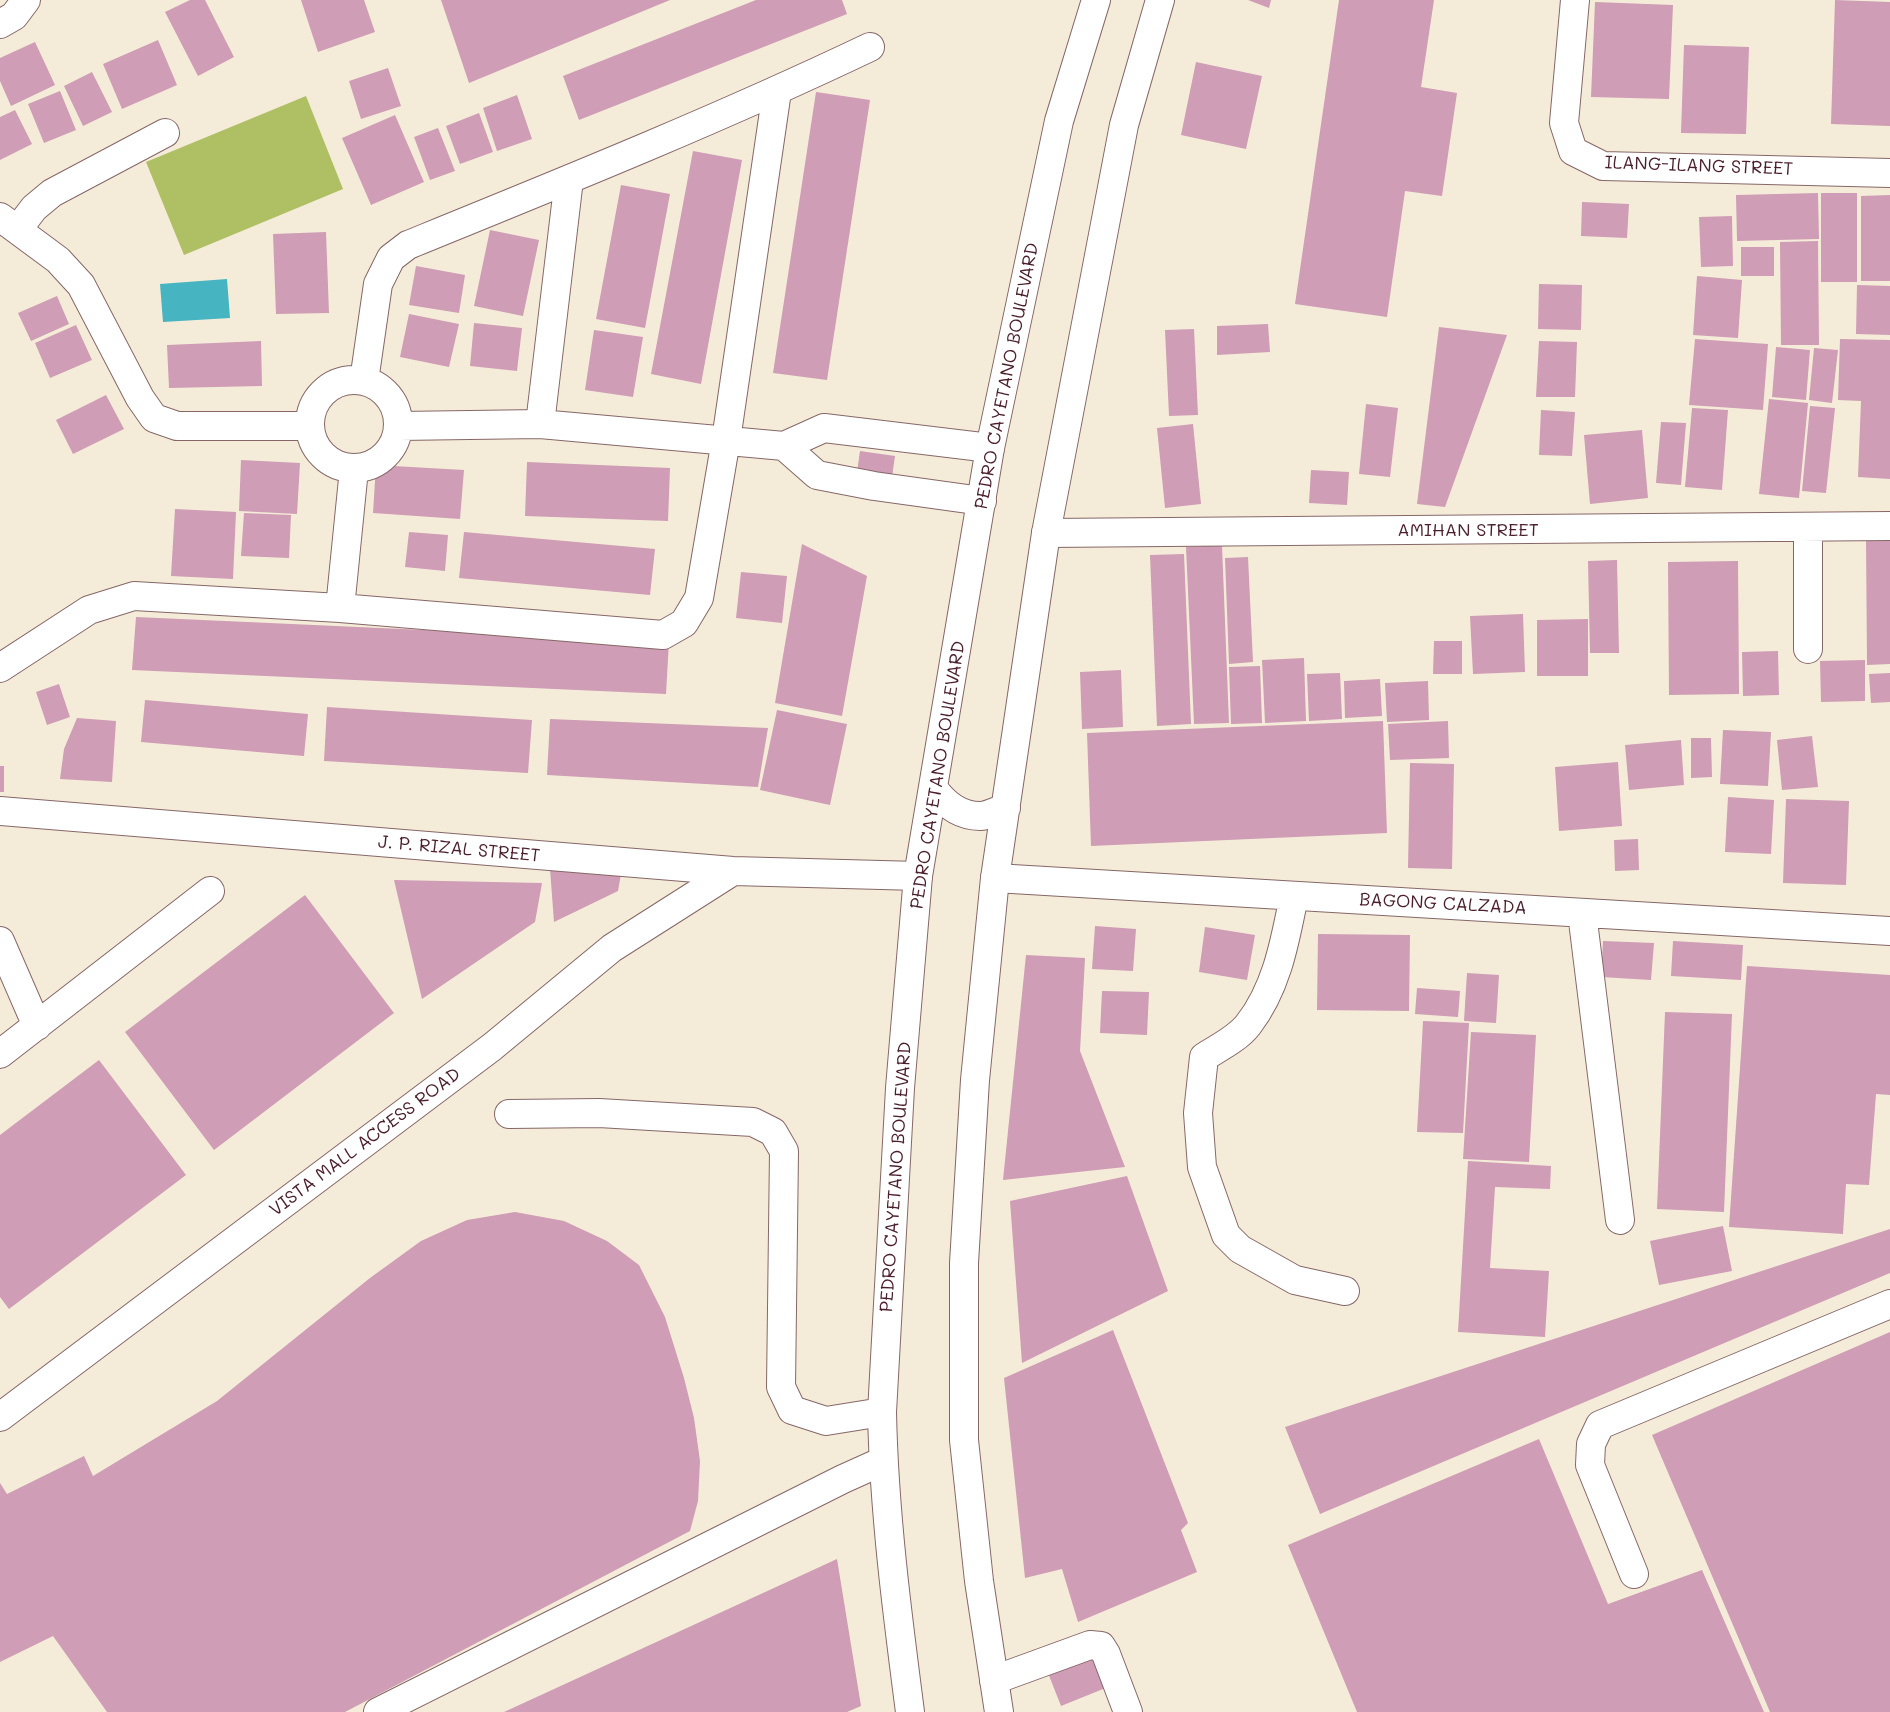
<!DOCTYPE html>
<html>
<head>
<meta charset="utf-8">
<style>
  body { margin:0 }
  canvas { display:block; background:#f4ecd8 }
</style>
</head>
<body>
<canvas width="1890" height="1712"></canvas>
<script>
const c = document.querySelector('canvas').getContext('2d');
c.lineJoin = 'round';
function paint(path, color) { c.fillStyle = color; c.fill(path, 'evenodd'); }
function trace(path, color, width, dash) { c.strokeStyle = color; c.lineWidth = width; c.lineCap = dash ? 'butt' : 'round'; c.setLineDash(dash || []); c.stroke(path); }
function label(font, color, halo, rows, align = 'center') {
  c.font = font + ' Mali,sans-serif'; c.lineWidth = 4; c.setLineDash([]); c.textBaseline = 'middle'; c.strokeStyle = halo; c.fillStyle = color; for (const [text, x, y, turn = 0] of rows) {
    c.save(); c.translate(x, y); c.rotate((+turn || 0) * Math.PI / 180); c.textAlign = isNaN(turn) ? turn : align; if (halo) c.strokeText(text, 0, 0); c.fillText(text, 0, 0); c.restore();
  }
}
paint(new Path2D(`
  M306,96l37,93 -159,66 -38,-93z`), '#aec063');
paint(new Path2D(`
  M227,279l3,39 -67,4 -3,-38z`), '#47b4c2');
paint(new Path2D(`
  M190,0h15l29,57 -36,19 -33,-64z
  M301,0h63l11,32 -57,20z
  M441,0h229l-201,83z
  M756,0h86l5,14 -268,106 -16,-44z
  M1248,0h23l-2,8z
  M1339,0h95l-13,87 36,6 -15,103 -37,-5 -18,126 -92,-13z
  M1835,0l55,2v124l-59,-2z
  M1595,2l78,3 -4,94 -78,-2z
  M158,40l19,45 -55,24 -19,-45z
  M35,42l20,43 -44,21 -11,-25v-23z
  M1684,45l65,2 -3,87 -65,-1z
  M1196,62l66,14 -16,73 -65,-14z
  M388,68l13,38 -40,13 -12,-38z
  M92,72l20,40 -29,14 -19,-40z
  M60,91l16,39 -32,13 -16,-39z
  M816,92l54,8 -43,280 -54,-7z
  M517,95l15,44 -35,12 -14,-43z
  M15,110l17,34 -32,16v-43z
  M479,113l14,39 -33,12 -14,-38z
  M395,115l29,67 -53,23 -29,-67z
  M438,128l17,43 -25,9 -16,-43z
  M693,151l49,9 -41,224 -50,-10z
  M621,185l49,9 -25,134 -49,-9z
  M1818,193l1,46 -82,2 -1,-46z
  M1821,193h36v89h-36z
  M1890,195v86h-29v-85z
  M1582,202l47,2 -2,34 -46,-2z
  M1732,216l1,50 -32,1 -2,-50z
  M490,230l49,10 -16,76 -49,-10z
  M326,232l3,81 -53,1 -3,-80z
  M1818,241l1,104h-38l-1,-103z
  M1741,247h33v29h-33z
  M416,266l49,9 -6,38 -50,-8z
  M1697,276l45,4 -4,58 -45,-3z
  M1539,284l43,1 -1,45 -43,-1z
  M1857,285l33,1v49l-34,-1z
  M57,296l12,28 -38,17 -13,-28z
  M409,314l50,10 -10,43 -49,-10z
  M474,323l48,5 -5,43 -47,-5z
  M1268,324l2,28 -53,3v-29z
  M76,325l16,35 -42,18 -15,-35z
  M1439,327l68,8 -62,172 -28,-3z
  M1194,329l4,86 -29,1 -4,-86z
  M594,330l49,7 -10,60 -48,-7z
  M1695,339l73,5 -5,66 -74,-5z
  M1840,339l50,1v62h-18h18v77l-32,-2 3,-76 -23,-1z
  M261,341l1,45 -93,2 -2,-43z
  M1539,341l38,1 -2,55h-39z
  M1776,347l34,3 -4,50 -34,-3z
  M1814,348l24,2 -6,53 -23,-3z
  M106,395l18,34 -51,25 -17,-34z
  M1769,399l39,4 -9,95 -40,-4z
  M1366,404l32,4 -8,69 -31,-3z
  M1810,406l25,2 -9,85 -24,-2z
  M1692,408l36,2 -6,80 -37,-3z
  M1541,410l34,2 -3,44 -33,-1z
  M1661,422l25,1 -5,62 -25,-2z
  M1193,424l8,80 -36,4 -8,-80z
  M1642,430l6,68 -58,6 -6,-69z
  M860,451l35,5 -3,21 -35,-5z
  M241,460l59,3 -3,51 -58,-3z
  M527,462l143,6 -2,53 -143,-5z
  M376,465l88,5 -4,49 -87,-6z
  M1311,470l38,2 -2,33 -38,-2z
  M175,509l61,3 -3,67 -62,-3z
  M244,513l47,2 -2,43 -48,-2z
  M409,532l39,3 -3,36 -40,-4z
  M464,532l191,17 -5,46 -191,-17z
  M1866,537h24v127l-23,1z
  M802,544l65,32 -25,140 -67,-13z
  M1222,545l7,178 -35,1 -8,-177z
  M1184,554l7,170 -34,2 -7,-171z
  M1248,557l5,105 -24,2 -4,-106z
  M1617,560l2,93h-29l-2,-92z
  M1738,561l1,133 -70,1 -1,-133z
  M741,572l46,4 -5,47 -46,-5z
  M1523,614l2,58 -52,2 -3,-58z
  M136,617l533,24 -3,53 -534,-24z
  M1588,619v57h-51v-56z
  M1434,641h28v33h-29z
  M1778,651l1,44 -36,1 -1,-44z
  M1304,658l2,63 -41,2 -3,-63z
  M1865,660v41l-44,1 -1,-41z
  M1260,666l2,57 -31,1 -2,-57z
  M1121,670l2,57 -41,2 -2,-57z
  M1340,673l2,46 -33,2 -2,-47z
  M1890,673v29l-19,1 -2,-29z
  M1380,679l2,37 -37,2 -1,-37z
  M1428,681l1,39 -42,2 -2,-39z
  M59,684l11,33 -23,8 -11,-33z
  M145,700l163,14 -4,42 -163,-14z
  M327,707l205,13 -4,53 -204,-12z
  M777,710l70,14 -17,81 -70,-15z
  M77,718l39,3 -4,61 -52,-3 4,-30z
  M550,719l218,9 -10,59 -211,-12z
  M1383,721l4,112 -296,13 -4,-113z
  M1448,721l1,37 -59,2 -2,-36z
  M1723,730l48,2 -3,54 -48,-2z
  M1812,736l6,51 -36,3 -5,-50z
  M1691,738h20l1,39 -21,1z
  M1681,740l3,45 -55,5 -4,-45z
  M1618,762l4,64 -63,5 -4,-64z
  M1410,763l44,1 -2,105 -44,-1z
  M0,766h4v26h-4z
  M1728,797l46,3 -3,54 -46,-2z
  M1786,799l63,2 -3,84 -63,-2z
  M1638,839l1,31 -24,1 -1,-31z
  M550,869l71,5 -3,17 -64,31z
  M394,880l148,3 -7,39 -113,77z
  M305,895l89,118 -180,137 -89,-118z
  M1095,926l41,3 -3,42 -41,-2z
  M1205,927l50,8 -8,45 -48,-8z
  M1318,934l92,1 -1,76 -92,-1z
  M1603,941l51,2 -3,37 -50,-3z
  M1673,941l70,4 -2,35 -70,-4z
  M1026,955l59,3 -5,93 45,116 -122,13z
  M1747,966l143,9v120l-14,-1 -7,91 -23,-1 -3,50 -114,-7z
  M1467,973l32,2 -3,48 -32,-2z
  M1417,988l43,3 -2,26 -43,-3z
  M1102,991l47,1 -2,43 -47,-2z
  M1665,1012l67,2 -8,198 -67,-3z
  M1423,1021l46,2 -6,110 -46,-1z
  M1471,1032l65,3 -7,127 -66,-3z
  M99,1060l87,115 -177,134 -9,-12v-162z
  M1468,1161l83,5 -1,23 -55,-2 -5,81 59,3 -4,66 -87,-5z
  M1127,1176l41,115 -146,72 -12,-162z
  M515,1212l49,9 43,20 32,24 26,52 19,61 10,40 6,43 -2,40 -8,30 -345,181h-238l-54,-76 -53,26v-179l7,11 77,-38 9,20 124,-75 153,-123 51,-37 46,-21z
  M1723,1226l9,45 -73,14 -9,-44z
  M1890,1229v44l-570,241 -35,-87z
  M1113,1330l75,193 -7,7 16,42 -119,50 -16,-53 -37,9 -21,-200z
  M1890,1332v380h-120l-118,-277z
  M1539,1439l69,165 94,-34 62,142h-407l-69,-167z
  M837,1559l24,147 -14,6h-343z
  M1100,1652l13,33 -52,21 -13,-33z`), '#cf9db5');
const minor = new Path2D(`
  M1575,0l-11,123 9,28 30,15 287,7
  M0,24l14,-8 12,-16
  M0,217l58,43 23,25 59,113 14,20 23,8h133
  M18,229l16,-21 18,-15 113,-60
  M310 424a44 44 0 1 1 88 0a44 44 0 1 1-88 0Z
  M364,381l14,-97 13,-26 17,-13c155,-63 311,-126 462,-198
  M540,424l29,-245
  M399,426l141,-2 244,22 40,-18 166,20
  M784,446l33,29 57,11 108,15
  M1808,528v121
  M1046,533l844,-7
  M340,608l14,-139
  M0,668l89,-58 45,-14 206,12 323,27 21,-12 15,-25 27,-158 51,-349
  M0,811l733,60 185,5
  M995,878l895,53
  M1294,896c-9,45 -17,92 -46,129 -11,14 -30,23 -44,32l-6,56 4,54 24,68 14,14 55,31 50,11
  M1582,913l38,307
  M0,941l37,85
  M0,1054l210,-163
  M509,1114l90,-1 154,9 20,10 11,19 -3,236 11,23 34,11 56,-9
  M0,1417l492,-370 120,-99 121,-77
  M1634,1574l-44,-109 1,-21 9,-19 290,-121
  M994,1680l96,-35 11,1 5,8 22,58
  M378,1712l465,-233 40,-18`);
const major = new Path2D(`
  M934,789c11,15 25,27 46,27 8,0 18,-6 26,-8
  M910,1712c-13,-100 -26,-200 -28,-300l18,-324 18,-212 72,-428 69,-327 37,-121
  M999,1712l-20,-131 -15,-141v-177l11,-183 20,-202 51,-345 78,-408 36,-125`);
trace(minor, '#866768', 30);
trace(major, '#866768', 30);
trace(minor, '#fff', 28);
trace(major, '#fff', 28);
label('18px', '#4a1f2b', '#fff', [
  ["ILANG-ILANG STREET",1699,166,2],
  ["PEDRO CAYETANO BOULEVARD",1007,376,-79],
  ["AMIHAN STREET",1468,530],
  ["PEDRO CAYETANO BOULEVARD",938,775,-81],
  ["J. P. RIZAL STREET",459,849,5],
  ["BAGONG CALZADA",1443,904,3],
  ["VISTA MALL ACCESS ROAD",365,1142,-37],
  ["PEDRO CAYETANO BOULEVARD",896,1177,-86]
]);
</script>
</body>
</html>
